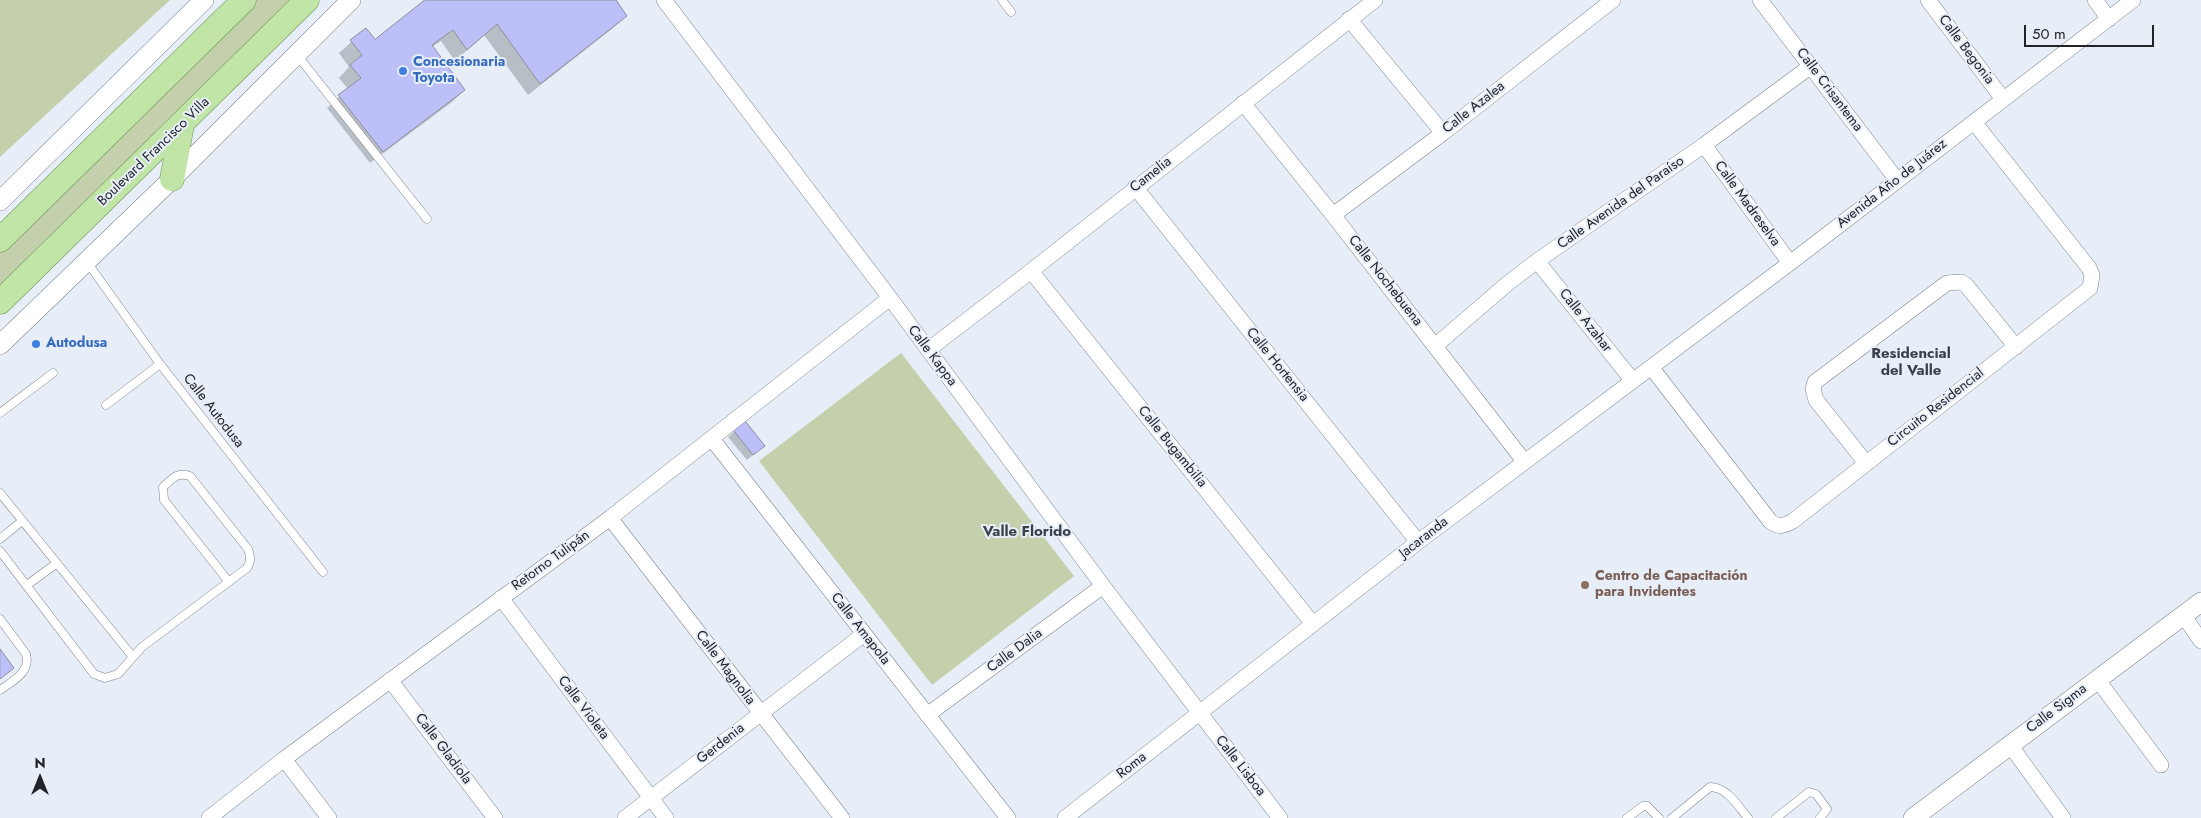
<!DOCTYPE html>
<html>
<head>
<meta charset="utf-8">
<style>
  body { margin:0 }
  #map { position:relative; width:2201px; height:818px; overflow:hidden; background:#e7eef8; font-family:Jost,sans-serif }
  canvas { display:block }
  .north { position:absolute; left:15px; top:753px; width:50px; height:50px; -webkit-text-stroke:4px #e7eef8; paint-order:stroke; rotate:0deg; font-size:14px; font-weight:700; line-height:20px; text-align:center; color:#212327 }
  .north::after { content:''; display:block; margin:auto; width:18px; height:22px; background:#212327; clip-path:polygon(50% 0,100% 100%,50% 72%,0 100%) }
  .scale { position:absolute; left:2024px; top:25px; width:130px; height:22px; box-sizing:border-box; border:2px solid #212327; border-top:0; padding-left:6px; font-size:15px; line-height:18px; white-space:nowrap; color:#212327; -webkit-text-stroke:4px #e7eef8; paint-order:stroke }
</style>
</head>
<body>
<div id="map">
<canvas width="2201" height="818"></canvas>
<div class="north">N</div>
<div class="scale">50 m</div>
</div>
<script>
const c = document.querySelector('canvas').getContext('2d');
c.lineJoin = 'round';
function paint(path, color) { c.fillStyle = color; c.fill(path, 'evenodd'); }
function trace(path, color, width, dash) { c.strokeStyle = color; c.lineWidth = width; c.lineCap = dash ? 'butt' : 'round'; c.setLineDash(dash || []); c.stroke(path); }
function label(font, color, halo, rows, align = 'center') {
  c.font = font + ' Jost,sans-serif'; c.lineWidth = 4; c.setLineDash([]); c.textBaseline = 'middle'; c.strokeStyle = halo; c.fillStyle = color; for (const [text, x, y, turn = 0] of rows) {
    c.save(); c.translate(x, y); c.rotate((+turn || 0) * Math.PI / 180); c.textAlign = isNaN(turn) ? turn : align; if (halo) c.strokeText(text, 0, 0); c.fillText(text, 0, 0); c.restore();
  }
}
paint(new Path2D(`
  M0,0h170l-170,157z
  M256,0h39l-295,288v-36z
  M901,353l173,223 -142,109 -173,-224z`), '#c3d0ab');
paint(new Path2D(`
  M427,0h187l11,16 -12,12 -85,67 -44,-60 -29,26 -14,-20 -9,6 32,43 -12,12 -82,61 -43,-55 21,-19 -9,-11 10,-11 -10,-14 27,-24 9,12z
  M745,422l19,24 -17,14 -19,-23z`), '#0003');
const building = new Path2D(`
  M425,0h191l11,16 -87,68 -43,-60 -30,26 -14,-20 -21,15 33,45 -82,62 -45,-57 23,-17 -11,-13 12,-10 -12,-15 16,-12 9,11z
  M745,421l20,25 -12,9 -20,-25z
  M0,649l14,19 -14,11z`);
paint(building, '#bdbff9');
trace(building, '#8c8d97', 1);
const service = new Path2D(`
  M1002,0l9,12
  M297,55l130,164
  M87,262l73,102 163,208
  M106,405l54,-41
  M0,413l53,-40
  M0,493l133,164
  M0,539l22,-18
  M0,551l94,123 11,4 13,-4 24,-27 105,-79c4,-6 4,-12 1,-19l-58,-73c-13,-4 -17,2 -27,11l1,13 65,82
  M27,585l30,-22
  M0,619l26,35c5,18 -13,27 -26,36
  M1627,818l16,-12h4l12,12
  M1672,818l38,-31c17,0 28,19 38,31
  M1776,818l33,-26 7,2 11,15 -7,9`);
const minor = new Path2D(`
  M664,0l226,298 213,288 177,232
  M1760,0l137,180
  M1928,0l75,99
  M2095,0l14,19
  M1349,19l94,114
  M1243,103l90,112 191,246
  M1704,145l86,118
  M1135,187l283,355
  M1333,215l110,-82 170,-133
  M1537,261l96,120
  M1031,271l282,353
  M1435,346l72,-62 30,-23 167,-116 107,-79
  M928,350l103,-79 344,-271
  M1651,367l119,154c8,7 14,5 23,0l297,-233 2,-13 -3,-7 -115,-146
  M712,439l296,379
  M1866,463l-50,-63 -3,-11 2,-7 132,-99 14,-1 5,3 50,62
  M610,518l232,300
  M501,598l165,220
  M2183,615l18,26
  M2097,679l64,86
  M390,680l105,138
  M927,715l176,-129
  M2010,745l53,73
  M284,759l45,59
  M209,818l75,-59 326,-241 280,-220
  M625,818l239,-184
  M1065,818l353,-276 372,-279 343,-263`);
const tertiary = new Path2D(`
  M0,201l204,-201
  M0,345l172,-166 179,-179
  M1913,818l288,-216`);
const primary = new Path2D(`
  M172,179l10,-54
  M0,240l244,-240
  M0,302l307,-302`);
trace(service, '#7d828b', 9);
trace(minor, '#7d828b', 16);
trace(tertiary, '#7d828b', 20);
trace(primary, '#6d9654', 25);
trace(service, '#fff', 8);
trace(minor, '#fff', 15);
trace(tertiary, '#fff', 19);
trace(primary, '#c0e5a7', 24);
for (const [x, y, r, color] of [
  [403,71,5,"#3f7fe0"],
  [36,344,5,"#3f7fe0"],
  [1585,585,5,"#8d6e63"]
]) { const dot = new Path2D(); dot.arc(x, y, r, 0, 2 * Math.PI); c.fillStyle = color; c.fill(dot); trace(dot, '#e7eef8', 2); }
label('14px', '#212327', '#e7eef8', [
  ["Calle Begonia",1966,50,53],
  ["Calle Crisantema",1829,90,53],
  ["Calle Azalea",1474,108,-38],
  ["Boulevard Francisco Villa",154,152,-44],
  ["Camelia",1151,175,-38],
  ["Avenida Año de Juárez",1892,184,-38],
  ["Calle Avenida del Paraíso",1621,203,-35],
  ["Calle Madreselva",1747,204,54],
  ["Calle Nochebuena",1385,281,52],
  ["Calle Azahar",1585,321,52],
  ["Calle Kappa",932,356,53],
  ["Calle Hortensia",1277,365,51],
  ["Circuito Residencial",1936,408,-38],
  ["Calle Autodusa",213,411,52],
  ["Calle Bugambilia",1172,447,51],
  ["Jacaranda",1424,538,-38],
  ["Retorno Tulipán",551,561,-36],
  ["Calle Amapola",860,629,52],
  ["Calle Dalia",1015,651,-36],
  ["Calle Magnolia",725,668,53],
  ["Calle Violeta",583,708,53],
  ["Calle Sigma",2057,709,-37],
  ["Gerdenia",721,744,-38],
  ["Calle Gladiola",443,749,53],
  ["Roma",1132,766,-38],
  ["Calle Lisboa",1240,766,52]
]);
label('bold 14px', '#366cbe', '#e7eef8', [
  ["Concesionaria",413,63],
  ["Toyota",413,79],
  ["Autodusa",46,344]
], 'left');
label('bold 14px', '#785e54', '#e7eef8', [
  ["Centro de Capacitación",1595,577],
  ["para Invidentes",1595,593]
], 'left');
label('bold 15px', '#3c4149', '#e7eef8', [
  ["Residencial",1911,354],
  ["del Valle",1911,371],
  ["Valle Florido",1027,532]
]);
</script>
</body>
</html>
